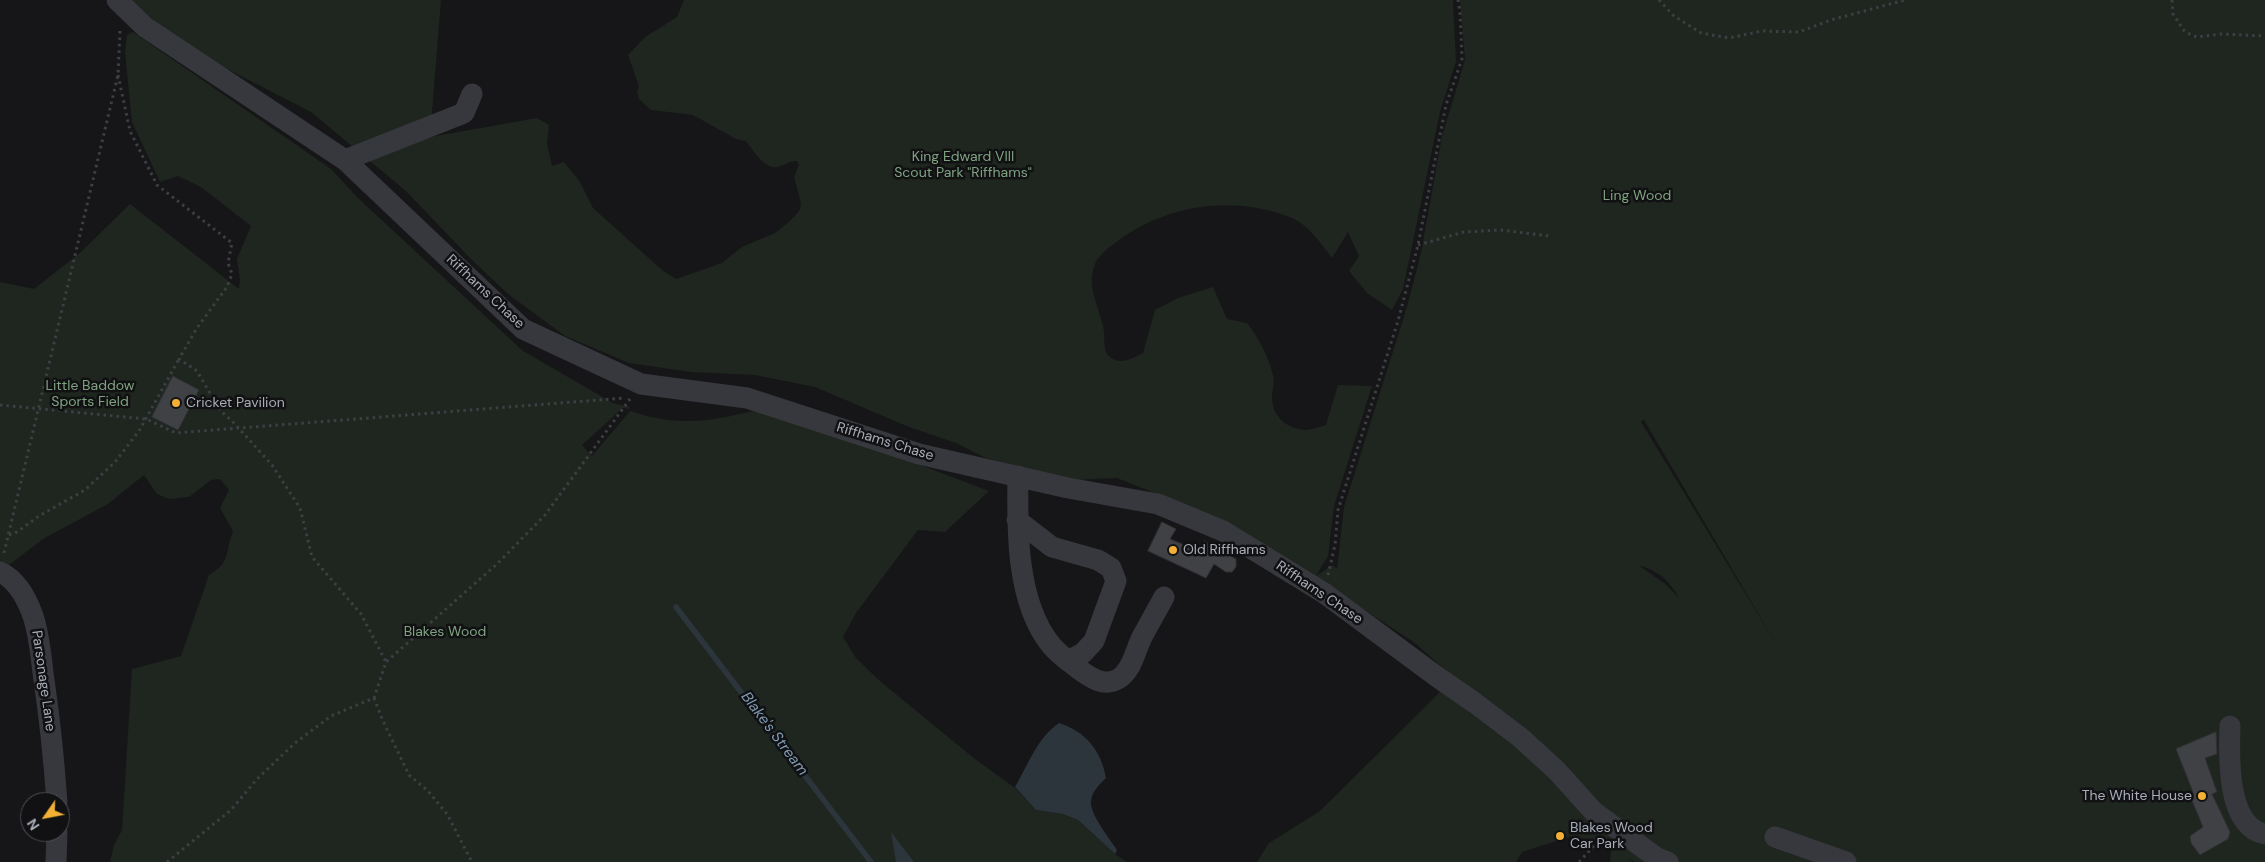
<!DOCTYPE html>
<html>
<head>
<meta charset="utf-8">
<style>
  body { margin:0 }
  #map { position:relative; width:2265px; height:862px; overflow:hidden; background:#161618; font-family:"DM Sans",sans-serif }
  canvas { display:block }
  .north { position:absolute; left:20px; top:792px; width:50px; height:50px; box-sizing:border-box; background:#111113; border:1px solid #4d4f55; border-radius:50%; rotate:237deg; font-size:14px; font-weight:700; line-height:20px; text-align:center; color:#a8adb8 }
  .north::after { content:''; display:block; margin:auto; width:18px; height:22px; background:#f2b134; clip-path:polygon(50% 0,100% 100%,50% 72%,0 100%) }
</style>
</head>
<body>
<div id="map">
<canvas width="2265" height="862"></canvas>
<div class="north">N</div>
</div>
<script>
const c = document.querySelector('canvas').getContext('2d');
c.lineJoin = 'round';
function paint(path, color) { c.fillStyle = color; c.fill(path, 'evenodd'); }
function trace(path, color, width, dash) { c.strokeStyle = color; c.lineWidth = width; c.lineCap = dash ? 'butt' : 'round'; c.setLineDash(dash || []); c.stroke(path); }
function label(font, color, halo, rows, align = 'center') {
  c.font = font + ' "DM Sans",sans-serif'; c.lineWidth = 5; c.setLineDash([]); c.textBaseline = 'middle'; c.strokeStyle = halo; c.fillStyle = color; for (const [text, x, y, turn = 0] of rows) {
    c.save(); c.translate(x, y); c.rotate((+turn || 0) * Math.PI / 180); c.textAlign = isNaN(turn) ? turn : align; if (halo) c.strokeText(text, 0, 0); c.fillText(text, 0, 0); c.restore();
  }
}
paint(new Path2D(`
  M131,0h310l-11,137 107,-19 12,7 -2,19 5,22 12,-4 16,20 13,26 69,62 14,9 46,-16 20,-16 33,-14 15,-12 10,-11 1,-7 -7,-26 5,-12 -2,-4c-7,-1 -13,5 -20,6 -13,2 -24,-17 -31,-26l-10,-2 -43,-24 -42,-5 -12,-11 -2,-7 2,-6 -11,-31 17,-18 32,-20 7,-17h769l3,61 -16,51 -37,177 -11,21 -25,-17 -18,-22 10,-15 -11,-24 -16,26c-12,-15 -22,-32 -40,-40 -57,-23 -123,-14 -173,22 -8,6 -20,14 -24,24 -9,22 3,40 8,62 3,10 -2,25 8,32 10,7 23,0 32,-5l12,-43 23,-12 35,-11 14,32 20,4c11,14 22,34 26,52 2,8 -1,14 -1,22 0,19 14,31 32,33 7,0 15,-3 22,-5l12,-40 34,1 -38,120 -6,50 -12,20 16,-11 5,4 7,-62 63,-200 14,-54 21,-117 23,-76 -5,-60h805v862h-630l-8,-4 6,4h-23l1,-12 -39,-14 -50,16 -6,10h-259l12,-19 51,-32 117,-116 15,-19 -37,-33 -101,-66 -54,-31 -16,-14 -32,-16 -95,-38 -45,2 -86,-22 -30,-15 -47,-16 -94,-40 -60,-12 -64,-3 -62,-9 -64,-27 -57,-42 -38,-36 -64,-67 -95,-79 -105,-54 -44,-30zM1643,420h1l134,227 -137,-225zM1638,565c20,5 32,16 41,33l-15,-15z
  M133,32l198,137 28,30 164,152 90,52 17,4 -1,2 -6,-1 -41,37 10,11 38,-45c33,11 62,13 96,6 17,-3 31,-8 49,-7l214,81 -44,41 -27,-2 -62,83 -13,24 13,21 25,24 94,77 40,29 21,22 27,4 15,6 37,34 12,8h-1017l4,-17 8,-15 10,-161 49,-13 28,-81c22,-13 16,-22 24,-44l-13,-23 9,-18 -9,-11 -9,1 -22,17 -20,2 -12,-5 -13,-19 -36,29 -65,35 -38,29 -5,-2v-284l34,7 47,-37 49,-48 109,85 1,-9 -3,-21 14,-33 -50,-39 -23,-11 -18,6 -28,-60 -7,-70 2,-17z`), '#1e261f');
paint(new Path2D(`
  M1059,723c27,9 42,27 47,55 -6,6 -14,13 -15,23 -2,12 19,38 26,49l-2,4 -37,-34 -15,-6 -27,-4 -21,-23c13,-22 22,-49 44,-64z
  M891,832l23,30h-18z`), '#2c353c');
trace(new Path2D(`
  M676,607l195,255`), '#2c353c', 5.5);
const building = new Path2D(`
  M173,376l26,14 -21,40 -26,-13z
  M1162,522l14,7 -6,10 29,12 5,-10 32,18v8l-4,5h-6l-12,-8 -8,14 -58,-27z
  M2216,732l1,22 -12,4 12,34 -5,2 18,38 -2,7 -28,16 -9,-12 -1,-7 13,-9 -12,-29 2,-6 -17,-43z`);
paint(building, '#404145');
trace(building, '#303034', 1);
trace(new Path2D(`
  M1659,0l15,16 27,17 28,5 33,-7 37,1 32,-12 74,-20
  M2172,0l1,14 12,18 12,5 25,-3 43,2
  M118,75l12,56 27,54 75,58 -4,20 4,11 -5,13 -30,41 -18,31 18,12 23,39 14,13 38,42 28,43 12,49 49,57 25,48
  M1418,245l46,-13 37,-2 48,6
  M0,405l146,14 30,14 448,-35
  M9,535l8,-3 22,-16 46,-26 30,-28 24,-31 40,-72
  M4,553l114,-478 2,-44
  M1328,575l7,-30 3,-35 60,-189 20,-76 28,-140 16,-46 -2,-47 -2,-12
  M374,698l9,23 26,54 19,16 19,23 25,48
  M167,862l64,-52 26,-31 38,-36 36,-27 43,-18 12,-36 111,-98 48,-49 85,-116
  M1579,862l22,-24`), '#3d3f44', 3, [2.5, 4]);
trace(new Path2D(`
  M117,0l28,27 200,133 178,169 118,55 106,14 172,56 149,34 90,16 65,27 101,62 112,83 39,27 46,35 36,33 37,41 63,46 11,4
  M345,160l119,-47 8,-19
  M1018,476c-1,53 -2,126 33,169 8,10 19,17 29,25 11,8 24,17 38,9 14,-8 17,-28 24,-42 7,-13 15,-27 22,-40
  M1017,520l35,27 46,13 13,8 5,13 -22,60 -11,12 -15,8
  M0,572c17,8 27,27 33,44 7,21 8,43 11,64 6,41 10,81 13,122
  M2230,726c-1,30 -4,100 35,108
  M1775,837l71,25
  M56,862l1,-30`), '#37383d', 21);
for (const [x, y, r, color] of [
  [176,403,5,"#f2b134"],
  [1173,550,5,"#f2b134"],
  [2202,796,5,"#f2b134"],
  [1560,836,5,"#f2b134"]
]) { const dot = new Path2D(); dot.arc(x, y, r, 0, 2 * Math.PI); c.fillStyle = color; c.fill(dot); trace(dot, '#111113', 2); }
label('14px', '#7fa381', '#111113', [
  ["King Edward VIII",963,157],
  ["Scout Park \"Riffhams\"",963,173],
  ["Ling Wood",1637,196],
  ["Little Baddow",90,386],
  ["Sports Field",90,402],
  ["Blakes Wood",445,632]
]);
label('14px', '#a8adb8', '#111113', [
  ["Riffhams Chase",485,292,43],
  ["Riffhams Chase",885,442,17],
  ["Riffhams Chase",1319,593,34],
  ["Parsonage Lane",43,681,82]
]);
label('14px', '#a8adb8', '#111113', [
  ["Cricket Pavilion",186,403],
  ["Old Riffhams",1183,550],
  ["The White House",2192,796,"right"],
  ["Blakes Wood",1570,828],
  ["Car Park",1570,844]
], 'left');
label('italic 15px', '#7f9bb3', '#111113', [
  ["Blake's Stream",774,734,53]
]);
</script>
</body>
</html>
